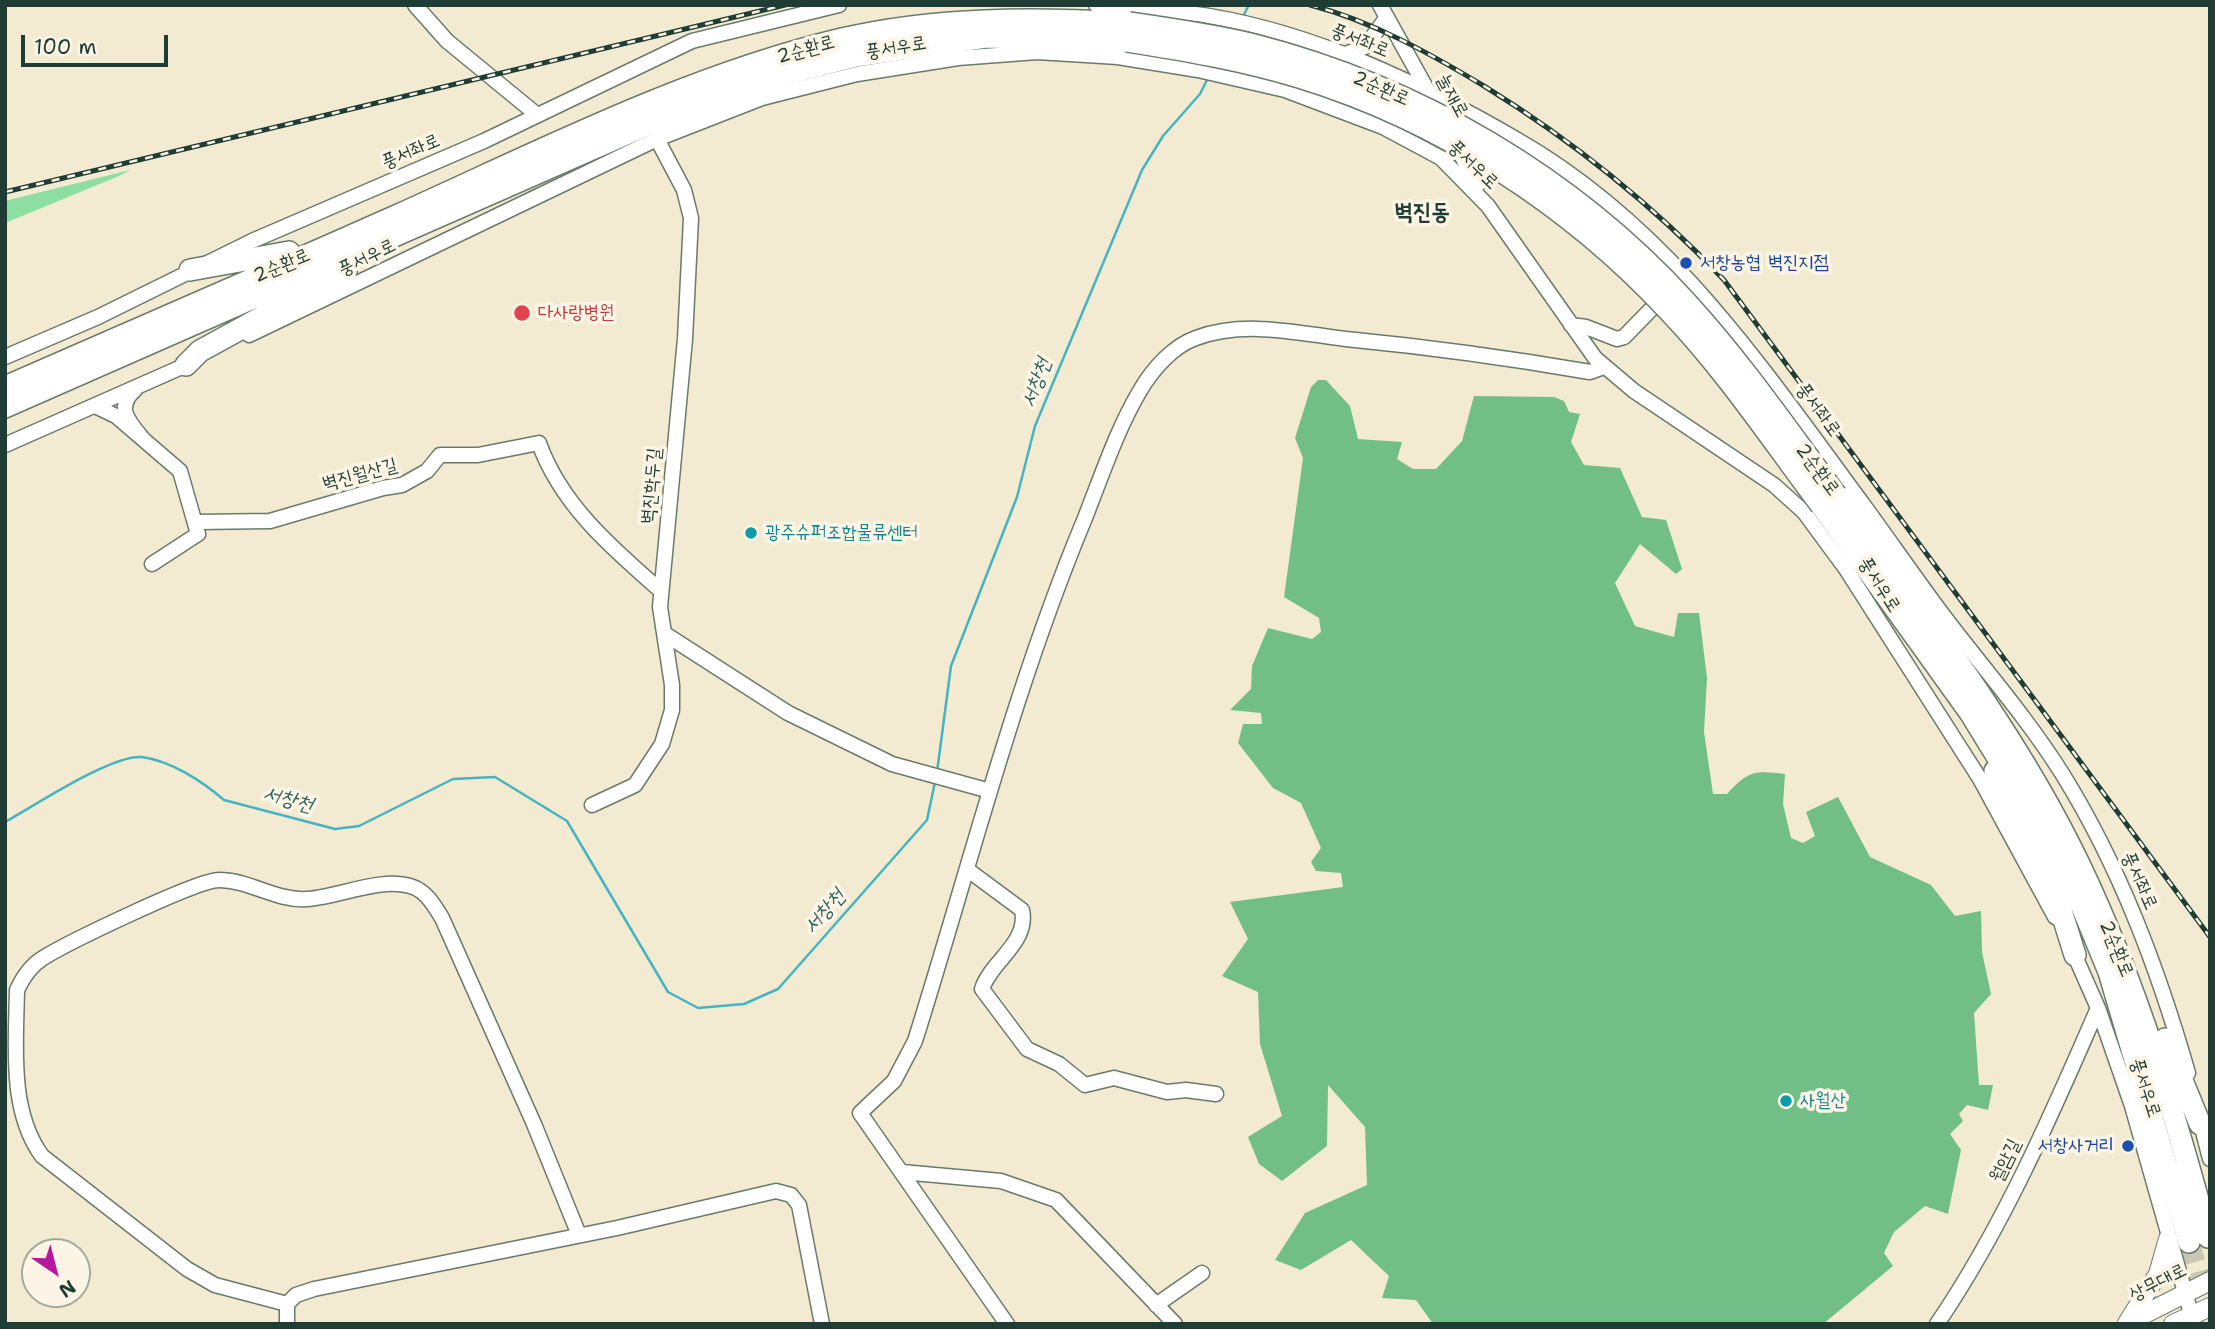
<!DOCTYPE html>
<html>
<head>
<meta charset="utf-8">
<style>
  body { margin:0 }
  #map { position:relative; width:2215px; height:1329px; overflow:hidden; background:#f2ebd1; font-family:"Shantell Sans",sans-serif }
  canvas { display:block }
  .frame { position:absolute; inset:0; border:7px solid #1f3d34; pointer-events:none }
  .north { position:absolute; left:21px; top:1238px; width:70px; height:70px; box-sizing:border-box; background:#fcf5e5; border:2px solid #a4ab9e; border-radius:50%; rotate:145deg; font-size:19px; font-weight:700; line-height:28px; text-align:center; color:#1f3d34 }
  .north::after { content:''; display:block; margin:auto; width:24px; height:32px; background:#b5179e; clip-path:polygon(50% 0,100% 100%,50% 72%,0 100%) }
  .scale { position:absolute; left:21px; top:35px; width:147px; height:32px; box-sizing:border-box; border:4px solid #1f3d34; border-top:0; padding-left:9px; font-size:21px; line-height:24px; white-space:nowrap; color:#1f3d34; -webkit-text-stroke:5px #fcf5e5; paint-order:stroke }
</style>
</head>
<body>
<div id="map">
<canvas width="2215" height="1329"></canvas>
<div class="frame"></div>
<div class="north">N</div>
<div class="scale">100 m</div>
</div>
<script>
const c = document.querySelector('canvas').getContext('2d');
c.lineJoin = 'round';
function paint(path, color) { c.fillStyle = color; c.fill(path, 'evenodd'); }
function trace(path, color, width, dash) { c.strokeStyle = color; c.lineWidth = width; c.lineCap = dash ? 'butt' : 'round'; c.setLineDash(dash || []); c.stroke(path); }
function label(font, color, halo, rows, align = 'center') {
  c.font = font + ' "Shantell Sans","Poor Story",sans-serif'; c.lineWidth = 7; c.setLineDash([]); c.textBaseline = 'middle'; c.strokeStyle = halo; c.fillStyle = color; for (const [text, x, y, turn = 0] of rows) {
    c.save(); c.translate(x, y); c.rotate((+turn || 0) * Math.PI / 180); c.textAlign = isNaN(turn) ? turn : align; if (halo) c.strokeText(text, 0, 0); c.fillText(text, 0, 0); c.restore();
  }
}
paint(new Path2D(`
  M130,170l-11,6 -114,47v-22z`), '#8cdfa0');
paint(new Path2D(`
  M1318,380h8l24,26 8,33 44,3 -5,17 16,10h23l26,-28 12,-45 80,1 10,4 5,11 11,2 -9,28 13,23 36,3 22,49 24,3 16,49 -6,5 -36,-30 -25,39 20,43 39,11 4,-24h21l8,65 -3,54 9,62h14c21,-23 27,-24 58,-20l-2,30 8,34 12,5 12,-7 -9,-24 32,-15 32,60 61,28 24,31 26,-5 1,41 9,42 -17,19 5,72h14l-5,25 -21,-5 -8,9 4,7 -13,13 11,16 -13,64 -23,-8 -31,26 -10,21 9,13 -70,58h-390l-17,-24 -34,-2 7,-22 -38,-36 -50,30 -26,-10 30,-47 62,-28 -2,-58 -37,-42 -1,61 -45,35 -23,-17 -11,-27 34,-21 -22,-72 -2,-52 -36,-16 26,-37 -18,-37 113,-15 -2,-14 -25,-2 -5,-9 10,-14 -20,-45 -28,-15 -35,-45 5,-19h19l-1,-11 -31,-3 21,-21 1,-23 16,-38 44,11 9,-7 -2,-14 -35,-21 19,-139 -8,-20 16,-51z`), '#71be86');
trace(new Path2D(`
  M1242,18l7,-13
  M937,772l14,-106 66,-169 18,-71 107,-256 21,-34 37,-42 8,-16
  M5,822c29,-16 107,-68 137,-65 29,4 60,24 82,43l111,29 24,-3 94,-47 42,-2 72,44 101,171 30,16 46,-4 34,-15 149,-169 8,-38`), '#45b3c1', 2.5);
trace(new Path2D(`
  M2189,1242l21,72`), '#c8c8b2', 21, [21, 10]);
const minor = new Path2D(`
  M415,5l32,36 89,73
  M1096,5c36,8 76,4 113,11 108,18 212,68 307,123 154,88 246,229 349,368 27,37 53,75 81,112 39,51 82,100 117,156 57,92 95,194 125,298
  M1380,5l49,88
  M1345,54l20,-7 22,-30
  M1456,145l21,41
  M1571,325l15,2 31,12 7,-2 41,-42
  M249,335l408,-196 105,-41 95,-24 101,-16 79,-6 81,5 80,13 87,20 98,37 58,31 47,48 107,152 39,33 140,94 30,27 42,57 134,210 75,138
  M5,357l93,-40 154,-76 232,-100 208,-100 147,-36
  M95,406l21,10 28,24c-14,-17 -30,-32 -9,-50
  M144,440l36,31 18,63 -46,30
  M5,445l188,-83
  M197,522l73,-1 113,-33 19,-3 25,-14 13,-16h38l61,-12c22,62 74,106 122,148
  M665,634l123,79 104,51 98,27
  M592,805l43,-20 27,-41 10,-34v-25l-12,-78 25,-268 6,-121 -7,-28 -27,-51
  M968,870l54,40c7,33 -31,51 -40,79l45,60 32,15 26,21 29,-7 53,14 19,-2 30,4
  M2071,947l27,61 34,98 62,218
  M2199,1116l11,43
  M902,1172l99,9 55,19 119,124
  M287,1304l-72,-19 -28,-16 -145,-113c-33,-45 -26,-111 -25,-166 6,-13 13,-24 26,-32 24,-15 154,-78 176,-78 31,0 56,21 88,19 33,-2 74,-23 106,-12 14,5 22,20 29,31l92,206 45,111
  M1156,1305l46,-32
  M287,1324v-20l9,-9 18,-6 303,-61 159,-37 15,4 8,10 23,119
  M1007,1324l-147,-211 34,-32 21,-40c55,-175 99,-353 170,-523 17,-43 32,-89 56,-129 12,-20 32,-43 55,-51 48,-18 101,-5 150,1 82,8 163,19 244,33l14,-5
  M1937,1324c66,-97 114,-208 161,-316`);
const major = new Path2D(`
  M2129,1322l81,-41
  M2127,1323l31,-49 10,-35
  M2173,1324l37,-17`);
const highway = new Path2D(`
  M190,270l99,-18
  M186,365l14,-14 146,-80
  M5,387c130,-57 261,-113 391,-171 145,-65 291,-140 446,-177 95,-22 191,-21 287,-16
  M5,407l644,-283 115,-44 91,-24 131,-19 141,4
  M1836,495c87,119 180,237 244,371 57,120 94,244 128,371
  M1821,505l150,209 65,106 40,72 33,80 80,270
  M1995,771l15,37 48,93 17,54
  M2165,1039l35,85`);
trace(minor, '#697a6b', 17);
trace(major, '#697a6b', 20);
trace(highway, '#697a6b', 24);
trace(minor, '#fff', 14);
trace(major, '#fff', 18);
trace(highway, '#fff', 21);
const rail = new Path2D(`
  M1310,5c62,16 119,48 174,81 89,55 168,118 240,194l486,657
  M5,192l780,-187`);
trace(rail, '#1f3d34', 5);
trace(rail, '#fcf5e5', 2.5, [8]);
const highwayBridge = new Path2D(`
  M1129,23c42,6 84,12 125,22 164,42 318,132 432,257 55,60 101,127 150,193
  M1127,41c58,9 116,19 172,36 141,43 272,128 372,236 56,59 101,127 150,192`);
trace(highwayBridge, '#697a6b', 24, []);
trace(highwayBridge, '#fff', 21);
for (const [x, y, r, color] of [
  [1686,263,7,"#1a4fb4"],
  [522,313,9,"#e0444e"],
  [751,533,7,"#0f9aa8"],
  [1786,1101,7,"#0f9aa8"],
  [2128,1146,7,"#1a4fb4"]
]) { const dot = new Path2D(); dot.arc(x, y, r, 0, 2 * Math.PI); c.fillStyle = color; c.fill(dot); trace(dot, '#fcf5e5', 2.5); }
label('19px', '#1f3d34', '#fcf5e5', [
  ["풍서좌로",1360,41,22],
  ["풍서우로",896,48,-9],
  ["2순환로",806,50,-16],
  ["2순환로",1381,89,23],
  ["눌재로",1452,96,62],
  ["풍서좌로",411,152,-23],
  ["풍서우로",1473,165,44],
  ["풍서우로",367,258,-26],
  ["2순환로",282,266,-23],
  ["풍서좌로",1818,410,54],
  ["2순환로",1817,470,53],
  ["벽진월산길",360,475,-15],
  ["벽진학두길",652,486,-85],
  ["풍서우로",1879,585,58],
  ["풍서좌로",2139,881,66],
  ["2순환로",2116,949,67],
  ["풍서우로",2145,1088,72],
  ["월암길",2006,1161,-64],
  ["상무대로",2158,1283,-27]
]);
label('19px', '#164399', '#fcf5e5', [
  ["서창농협 벽진지점",1700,263],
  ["서창사거리",2114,1146,"right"]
], 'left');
label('19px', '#be3a42', '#fcf5e5', [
  ["다사랑병원",538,313]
], 'left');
label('19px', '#0d838f', '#fcf5e5', [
  ["광주슈퍼조합물류센터",765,533],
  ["사월산",1800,1101]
], 'left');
label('italic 21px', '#2a605e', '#fcf5e5', [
  ["서창천",1037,383,-70],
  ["서창천",288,800,15],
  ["서창천",825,912,-49]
]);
label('bold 23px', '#1f3d34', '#fcf5e5', [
  ["벽진동",1422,213]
]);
</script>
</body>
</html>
